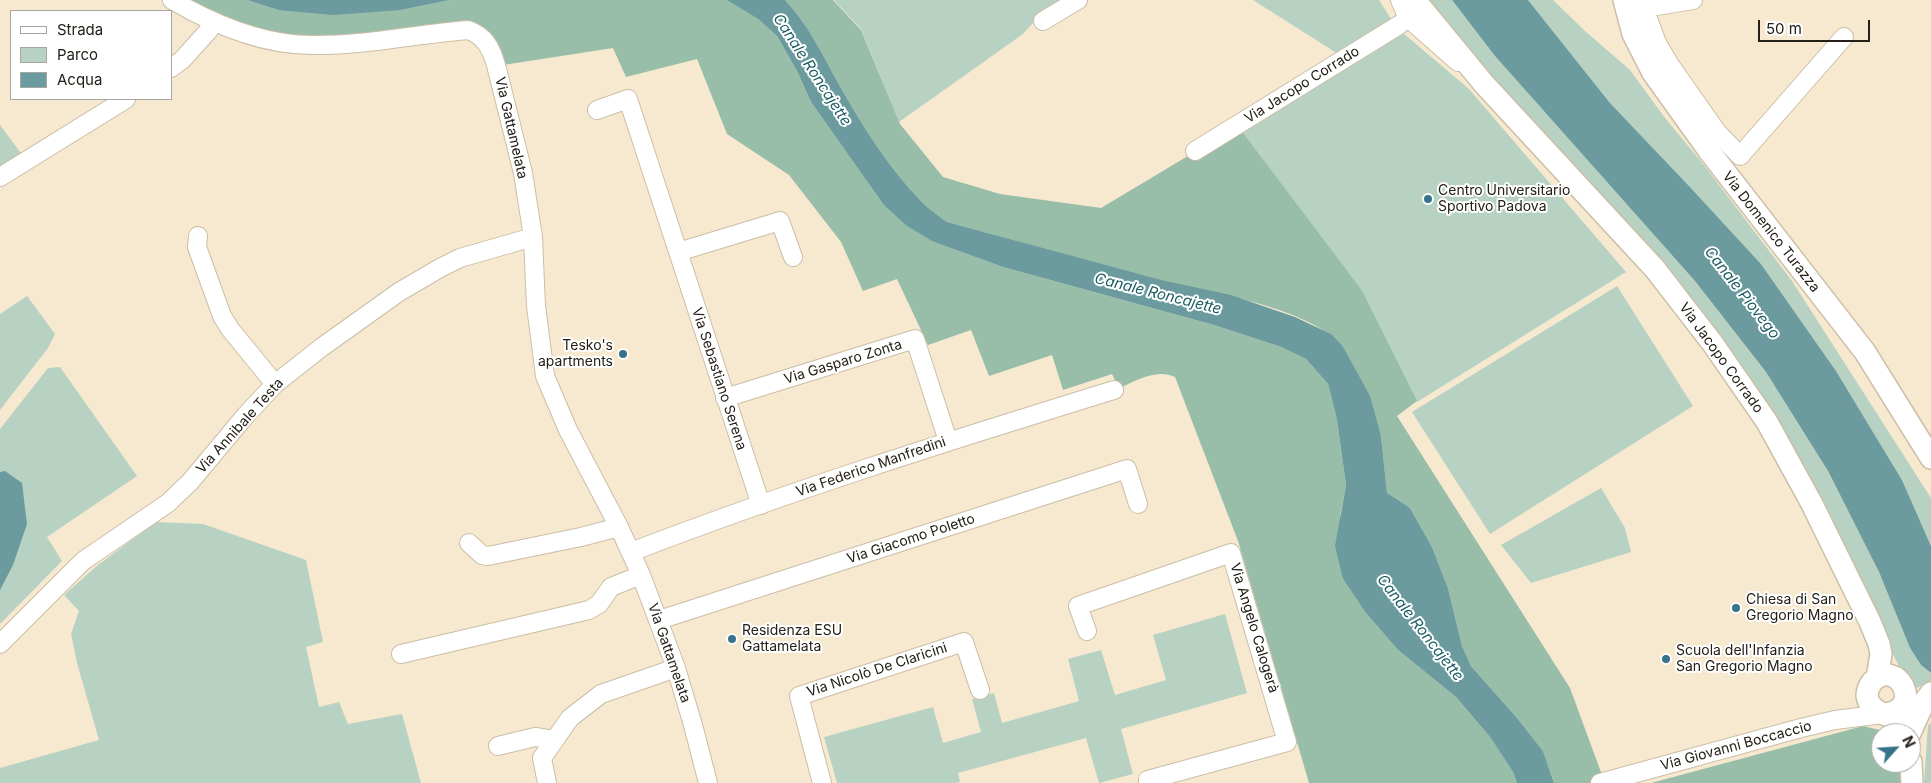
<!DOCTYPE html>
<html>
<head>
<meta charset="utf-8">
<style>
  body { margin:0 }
  #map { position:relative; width:1931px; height:783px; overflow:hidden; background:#f7e9d0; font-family:Inter,sans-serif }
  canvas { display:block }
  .legend { position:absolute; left:10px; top:10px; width:162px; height:90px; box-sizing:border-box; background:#fff; border:1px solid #a7a6a2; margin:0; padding:6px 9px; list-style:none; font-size:15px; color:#242017 }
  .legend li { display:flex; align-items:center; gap:10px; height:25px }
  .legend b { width:25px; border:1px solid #a7a6a2 }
  .north { position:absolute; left:1871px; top:723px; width:50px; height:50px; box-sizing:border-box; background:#fff; border:1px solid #a7a6a2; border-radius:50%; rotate:64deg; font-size:14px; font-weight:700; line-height:20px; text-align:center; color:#242017 }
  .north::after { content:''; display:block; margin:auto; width:18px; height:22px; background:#37738a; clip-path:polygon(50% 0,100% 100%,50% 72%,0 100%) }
  .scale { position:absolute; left:1758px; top:20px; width:112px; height:22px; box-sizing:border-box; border:2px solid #242017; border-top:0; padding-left:6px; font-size:15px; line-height:18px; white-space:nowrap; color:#242017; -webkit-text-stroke:4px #fff; paint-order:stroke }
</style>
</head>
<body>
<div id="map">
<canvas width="1931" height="783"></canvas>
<ul class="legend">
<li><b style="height:6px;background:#fff"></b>Strada</li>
<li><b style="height:14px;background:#b7d2c2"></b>Parco</li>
<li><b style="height:14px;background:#6b9b9e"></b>Acqua</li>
</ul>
<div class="north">N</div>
<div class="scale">50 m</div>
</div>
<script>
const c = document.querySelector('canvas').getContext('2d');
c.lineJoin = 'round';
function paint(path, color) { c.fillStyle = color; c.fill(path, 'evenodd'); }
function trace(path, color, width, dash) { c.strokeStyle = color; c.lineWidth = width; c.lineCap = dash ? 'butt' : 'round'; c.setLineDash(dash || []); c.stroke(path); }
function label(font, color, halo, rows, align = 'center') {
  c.font = font + ' Inter,sans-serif'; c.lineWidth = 4; c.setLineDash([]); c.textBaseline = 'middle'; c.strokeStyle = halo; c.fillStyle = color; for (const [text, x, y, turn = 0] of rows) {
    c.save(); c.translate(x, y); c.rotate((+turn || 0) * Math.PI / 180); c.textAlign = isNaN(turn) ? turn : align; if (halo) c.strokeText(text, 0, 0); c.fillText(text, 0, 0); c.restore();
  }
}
paint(new Path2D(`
  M834,0h229l-22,14 -18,20 -124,88 -38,-93z
  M1253,0h126l17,27 73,62 157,183 -209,130 -52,-106 -127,-170 108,-67z
  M1426,0h26l43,56 200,225 71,91 62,99 51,101 31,76 11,17 10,8v8l-14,7 -16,-18 -130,-250 -286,-339z
  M1528,0h25l32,31 45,39 35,48 39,47 88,116 139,217v48l-29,-66 -66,-109 -75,-107 -72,-78 -79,-83z
  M0,125l23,31 -23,14z
  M1617,286l76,120 -203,128 -78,-122z
  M27,296l28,38 -7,14 -48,62v-96z
  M60,367l77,109 -90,61 15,24 -62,63v-195l48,-61z
  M1601,488l24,40 6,24 -100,31 -30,-38z
  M156,522l47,2 103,36 17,82 -17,5 13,60 20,-5 9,22 54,-10 19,69h-421v-15l99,-28 -22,-77 -6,-29 8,-23 -15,-16 34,-30z
  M1225,614l22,79 -126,36 12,45 -34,9 -13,-45 -128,35 2,9 -6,1h-117l-13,-46 109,-30 10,36 38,-11 -9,-33 22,-6 8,30 77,-22 -11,-42 33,-9 14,45 51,-15 -13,-45z
  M1931,723v60h-7l4,-58z`), '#b7d2c2');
paint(new Path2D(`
  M184,0h63l31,10h123l49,-10h278l30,19 19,17 20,35 14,31 72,102 51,38 69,25 211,58 67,22 25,12 22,25 9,36 9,65 -6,31 3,63 22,33 33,38 58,47 34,40 23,35 4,11h-208l-71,-242 -63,-164c-19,-9 -39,4 -56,11l-7,-14 -49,16 -11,-35 -63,21 -18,-46 -43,15 -31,-66 -34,12 -22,-49 -52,-67 -62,-41 -30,-75 -71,18 -13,-29 -110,17 -11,-25 -26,-20 -73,13 -104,5 -79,-23z
  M785,0h48l28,30 39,94 43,53 57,17 101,14 137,-82 125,166 54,109 -20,15 173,272 35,95h-51l-11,-32 -25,-32 -47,-53 -9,-20 -14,-58 -16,-41 -22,-39 -23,-14 -6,-58 -39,-91c-40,-40 -129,-51 -183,-65 -71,-18 -141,-39 -212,-58 -9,-7 -19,-13 -27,-22 -34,-35 -59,-77 -83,-119 -15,-28 -30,-58 -52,-81z
  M1863,726l29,7h-11v30h20l3,20h-253z`), '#98bea9');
paint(new Path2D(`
  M247,0h203l-49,10 -68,5 -55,-5z
  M727,0h58c22,23 37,53 52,81 24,42 49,84 83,119 8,9 18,15 27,22l214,58 70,15 64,22 36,17 11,11 28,51 11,40 6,57 23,15 22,39 16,41 14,58 9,20 47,53 25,32 11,32h-37l-4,-11 -23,-35 -34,-40 -58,-47 -33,-38 -22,-33 -8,-33 11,-61 -9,-65 -9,-36 -22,-25 -25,-12 -67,-22 -211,-58 -69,-25 -27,-16 -24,-22 -72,-102 -14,-31 -20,-35 -19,-17z
  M1452,0h76l82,103 79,83 72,78 75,107 66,109 29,66v127l-10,-8 -11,-17 -31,-76 -51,-101 -62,-99 -71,-91 -200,-225z
  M5,471l17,12 5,41 -14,41 -13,25v-118z`), '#6b9b9e');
const minor = new Path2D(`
  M172,0c41,24 91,45 140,45 52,1 104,-11 156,-15 17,6 23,18 28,35l27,108 10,64 3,69 9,70 23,54 51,97 22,48 35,93 17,57 15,58
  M1400,0l8,18 50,44
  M1641,0l16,43 13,22 47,67 23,24 104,-119
  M1644,8l49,-8
  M1043,21l35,-21
  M171,68l11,-8 27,-30 1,-10
  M597,110l31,-11 133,406
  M1195,151l204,-126 9,-7
  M0,177l126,-78
  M198,236l-1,11 25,69 8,13 45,55
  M678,252l102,-31 13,36
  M725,398l190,-59 33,102
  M469,543l13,12 6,1 93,-19 38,-10
  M631,552c158,-61 321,-112 483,-162
  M659,620l468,-151 11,35
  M1087,631l-9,-25 153,-53 56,189 -139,38v3
  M0,644l83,-83 85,-58 22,-21 56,-67 29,-31 47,-37 77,-55 41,-24 20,-10 73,-21
  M401,654l188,-44 10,-6 12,-17 30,-12
  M498,746l37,-9 19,3
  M547,783l-5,-25 28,-40 31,-24 75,-26
  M822,783l-23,-87 165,-54 16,48
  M1600,783l201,-55 34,-8 48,-6`);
const major = new Path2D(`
  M1415,0l69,84 171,185 58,75 54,78 45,82 58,118 9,22 2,10 -4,24
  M1624,0l9,34 20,39 56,78 156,201 66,106
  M1885,714c41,-5 12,-58 -13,-32 -3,4 -5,9 -5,14 3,19 24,17 36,28 2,2 5,6 7,9
  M1910,733l14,-31 7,-9
  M1911,762l1,21`);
trace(minor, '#cbbea6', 20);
trace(major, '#cbbea6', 24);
trace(minor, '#fff', 18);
trace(major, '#fff', 21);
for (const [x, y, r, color] of [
  [1428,199,5,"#37738a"],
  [623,354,5,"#37738a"],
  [1736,608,5,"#37738a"],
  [732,639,5,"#37738a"],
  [1666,659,5,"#37738a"]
]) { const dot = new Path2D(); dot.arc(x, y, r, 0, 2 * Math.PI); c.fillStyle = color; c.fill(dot); trace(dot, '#fff', 2); }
label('14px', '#242017', '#fff', [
  ["Via Jacopo Corrado",1302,85,-32],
  ["Via Gattamelata",511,128,77],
  ["Via Domenico Turazza",1771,232,52],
  ["Via Jacopo Corrado",1721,358,54],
  ["Via Gasparo Zonta",843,362,-17],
  ["Via Sebastiano Serena",719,379,72],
  ["Via Annibale Testa",240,426,-48],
  ["Via Federico Manfredini",871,467,-19],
  ["Via Giacomo Poletto",911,539,-18],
  ["Via Angelo Calogerà",1254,628,73],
  ["Via Gattamelata",669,653,71],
  ["Via Nicolò De Claricini",877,670,-18],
  ["Via Giovanni Boccaccio",1736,746,-15]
]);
label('14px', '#242017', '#fff', [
  ["Centro Universitario",1438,191],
  ["Sportivo Padova",1438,207],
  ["Tesko's",613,346,"right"],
  ["apartments",613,362,"right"],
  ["Chiesa di San",1746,600],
  ["Gregorio Magno",1746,616],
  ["Residenza ESU",742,631],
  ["Gattamelata",742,647],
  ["Scuola dell'Infanzia",1676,651],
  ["San Gregorio Magno",1676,667]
], 'left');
label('italic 15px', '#1b5e62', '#fff', [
  ["Canale Roncajette",812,70,57],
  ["Canale Piovego",1742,293,52],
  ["Canale Roncajette",1158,294,14],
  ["Canale Roncajette",1420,628,52]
]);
</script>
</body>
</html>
